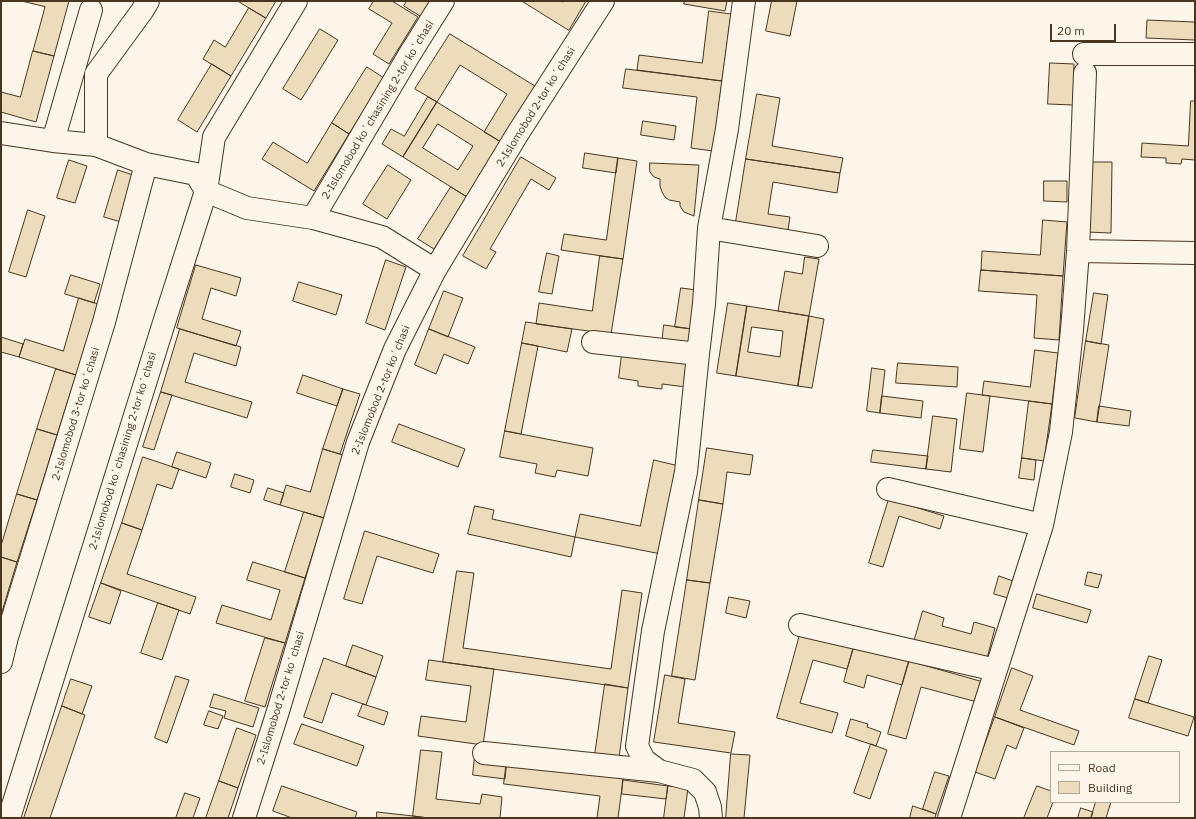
<!DOCTYPE html>
<html>
<head>
<meta charset="utf-8">
<style>
  body { margin:0 }
  #map { position:relative; width:1196px; height:819px; overflow:hidden; background:#fbf6e9; font-family:"IBM Plex Sans",sans-serif }
  canvas { display:block }
  .frame { position:absolute; inset:0; border:2px solid #4a3520; pointer-events:none }
  .legend { position:absolute; left:1050px; top:751px; width:130px; height:52px; box-sizing:border-box; background:#fbf6e9; border:1px solid #b4a999; margin:0; padding:5px 7px; list-style:none; font-size:12px; color:#4a3520 }
  .legend li { display:flex; align-items:center; gap:8px; height:20px }
  .legend b { width:20px; border:1px solid #b4a999 }
  .scale { position:absolute; left:1050px; top:24px; width:66px; height:18px; box-sizing:border-box; border:2px solid #4a3520; border-top:0; padding-left:5px; font-size:12px; line-height:14px; white-space:nowrap; color:#4a3520; -webkit-text-stroke:3px #fbf6e9; paint-order:stroke }
</style>
</head>
<body>
<div id="map">
<canvas width="1196" height="819"></canvas>
<div class="frame"></div>
<ul class="legend">
<li><b style="height:5px;background:#fbf6e9"></b>Road</li>
<li><b style="height:11px;background:#ecdcbc"></b>Building</li>
</ul>
<div class="scale">20 m</div>
</div>
<script>
const c = document.querySelector('canvas').getContext('2d');
c.lineJoin = 'round';
function paint(path, color) { c.fillStyle = color; c.fill(path, 'evenodd'); }
function trace(path, color, width, dash) { c.strokeStyle = color; c.lineWidth = width; c.lineCap = dash ? 'butt' : 'round'; c.setLineDash(dash || []); c.stroke(path); }
function label(font, color, halo, rows, align = 'center') {
  c.font = font + ' "IBM Plex Sans",sans-serif'; c.lineWidth = 3; c.setLineDash([]); c.textBaseline = 'middle'; c.strokeStyle = halo; c.fillStyle = color; for (const [text, x, y, turn = 0] of rows) {
    c.save(); c.translate(x, y); c.rotate((+turn || 0) * Math.PI / 180); c.textAlign = isNaN(turn) ? turn : align; if (halo) c.strokeText(text, 0, 0); c.fillText(text, 0, 0); c.restore();
  }
}
const building = new Path2D(`
  M22,1h47l-15,55 -21,-5 12,-44z
  M238,1h38l-10,17z
  M374,1h18l26,16 -29,47 -16,-10 19,-31 -23,-14z
  M407,1h27l-11,17 -19,-12z
  M522,1h39l2,1v-1h23l-17,29z
  M685,1h42l-2,10 -41,-7z
  M772,1h25l-7,35 -24,-5z
  M1195,3v37l-49,-2 1,-18 47,2z
  M249,8l17,10 -35,58 -28,-17 11,-19 11,7z
  M709,11l22,3 -9,67 -85,-11 2,-15 63,8z
  M320,29l18,11 -37,60 -18,-11z
  M450,34l85,52 -34,56 -17,-10 23,-38 -47,-29 -23,37 -22,-13z
  M33,51l21,5 -18,66 -35,-10v-20l19,5z
  M1050,63l24,1 -1,41 -25,-1z
  M212,64l19,12 -34,56 -19,-12z
  M367,67l17,11 -35,56 -17,-11z
  M626,69l96,12 -9,70 -22,-3 6,-51 -74,-9z
  M757,94l23,4 -8,48 71,12 -3,15 -94,-14z
  M428,97l9,5 -34,55 -21,-13 9,-15 13,7z
  M1191,101h4v59l-13,-1 -1,5 -15,-1v-5l-25,-1 1,-14 46,3z
  M437,102l64,40 -34,55 -64,-40zM438,124l35,22 -15,24 -35,-22z
  M643,121l33,5 -2,14 -33,-5z
  M332,123l17,11 -35,57 -52,-32 11,-17 34,21z
  M585,153l33,5 -2,15 -33,-5z
  M521,157l35,21 -7,12 -18,-11 -41,70 6,3 -10,17 -23,-13z
  M618,158l19,3 -14,98 -62,-9 3,-16 42,6z
  M746,159l94,14 -3,20 -64,-11 -5,32 22,3 -3,19 -52,-8z
  M69,160l18,6 -12,37 -18,-5z
  M1087,162h25l-1,71 -25,-1z
  M650,163l49,2 -5,51 -10,-4 -4,-6v-4l-11,-2 -4,-3 -3,-5 -2,-6v-7l-6,-2 -4,-5z
  M388,165l23,15 -24,39 -24,-15z
  M118,170l18,6 -15,46 -17,-5z
  M1044,181h23v21l-23,-1z
  M451,187l16,10 -33,52 -16,-10z
  M28,210l17,6 -19,61 -17,-5z
  M1043,220l24,2 -4,54 -82,-6 1,-19 58,4z
  M547,253l12,3 -7,38 -13,-2z
  M600,256l23,3 -12,75 -75,-10 3,-21 53,8z
  M805,257l14,2 -10,57 -31,-5 7,-40 17,3z
  M386,260l20,7 -21,63 -19,-7z
  M196,265l45,13 -5,18 -25,-8 -9,31 39,12 -5,15 -59,-18z
  M981,270l82,6 -4,64 -25,-2 3,-43 -58,-4z
  M71,275l29,9 -6,19 -29,-9z
  M299,282l43,13 -6,20 -43,-14z
  M681,288l16,2 -5,39 -17,-2z
  M444,291l19,7 -15,39 -19,-8z
  M1094,293l14,2 -7,49 -15,-3z
  M79,298l19,6 -22,71 -57,-18 6,-18 38,12z
  M728,303l19,3 -11,70 -19,-3z
  M747,306l62,10 -11,70 -62,-10zM752,327l31,4 -3,26 -32,-5z
  M809,316l15,3 -12,69 -14,-2z
  M526,322l46,7 -5,23 -45,-9z
  M664,325l28,4 -2,19 -28,-4z
  M180,329l61,18 -5,19 -42,-13 -9,29 67,20 -5,16 -86,-26z
  M429,329l46,18 -7,17 -24,-10 -8,20 -21,-9z
  M1,337l22,7 -4,13 -18,-5z
  M1086,341l23,4 -12,77 -22,-4z
  M522,343l16,3 -17,88 -16,-3z
  M1035,350l23,3 -6,51 -70,-9 2,-14 46,6z
  M622,354l67,9 -3,24 -24,-3v5l-24,-3v-5l-19,-3z
  M898,363l60,4 -1,20 -61,-4z
  M872,368l13,2 -5,43 -13,-2z
  M56,369l20,6 -19,60 -20,-6z
  M303,375l40,14 -6,17 -40,-13z
  M343,389l17,5 -20,60 -17,-5z
  M161,392l11,3 -18,55 -11,-3z
  M967,393l23,3 -7,56 -23,-3z
  M882,396l41,5 -2,17 -41,-5z
  M1029,401l23,3 -8,57 -22,-3z
  M1099,406l32,5 -2,15 -32,-4z
  M933,416l24,3 -6,53 -25,-3z
  M399,424l66,25 -7,18 -66,-25z
  M37,429l20,6 -20,65 -20,-6z
  M505,431l88,17 -5,28 -31,-6 -2,7 -20,-4 2,-9 -37,-7z
  M707,448l46,7 -3,20 -23,-3 -4,32 -24,-4z
  M323,449l20,6 -19,63 -44,-13 6,-20 24,7z
  M873,450l55,6 -2,13 -55,-7z
  M177,452l34,11 -5,15 -34,-11z
  M143,457l36,12 -7,20 -15,-5 -15,46 -20,-7z
  M1022,458l14,2 -2,20 -15,-2z
  M654,460l25,6 -18,88 -86,-17 5,-23 60,12z
  M235,474l19,6 -4,13 -19,-6z
  M268,488l16,5 -4,12 -16,-5z
  M17,494l20,6 -20,62 -16,-5v-11z
  M889,499l55,17 -4,13 -41,-13 -16,51 -14,-4z
  M699,500l24,4 -13,79 -23,-3z
  M475,506l19,4 -2,9 83,18 -4,20 -103,-23z
  M304,512l20,6 -19,60 -20,-6z
  M122,523l20,7 -15,44 69,23 -6,17 -89,-31z
  M365,531l74,23 -6,19 -56,-17 -15,48 -18,-5z
  M1,557l16,5 -16,53z
  M253,562l52,16 -20,65 -69,-20 6,-18 49,15 9,-30 -33,-10z
  M457,571l17,2 -11,75 148,21 11,-79 20,3 -14,95 -185,-26z
  M1088,572l14,3 -4,13 -13,-3z
  M999,576l14,5 -5,17 -14,-4z
  M687,580l23,3 -15,97 -23,-4z
  M101,583l20,8 -11,33 -21,-7z
  M1037,594l54,16 -4,13 -54,-15z
  M729,597l21,4 -4,17 -20,-5z
  M158,603l21,7 -17,50 -21,-7z
  M923,611l21,7 -2,8 29,8 3,-12 21,6 -9,34 -72,-20z
  M801,631l53,15 -7,23 -34,-9 -13,43 38,10 -6,20 -55,-15z
  M265,638l20,5 -20,64 -20,-6z
  M353,645l30,11 -7,21 -30,-11z
  M854,646l55,15 -7,24 -35,-10 -3,13 -20,-6z
  M1149,656l13,4 -14,43 -13,-4z
  M324,658l52,19 -10,28 -34,-12 -10,30 -18,-6z
  M429,660l65,9 -11,76 -65,-9 3,-20 45,6 5,-36 -45,-6z
  M909,661l78,22 -6,20 -60,-16 -15,52 -18,-5z
  M1012,668l21,8 -13,34 59,21 -5,14 -79,-28z
  M665,675l20,4 -7,44 57,9 -4,21 -77,-11z
  M176,676l13,4 -22,63 -12,-5z
  M71,679l21,7 -10,28 -20,-8z
  M605,684l23,4 -9,70 -24,-3z
  M214,694l45,14 -6,19 -29,-9 2,-7 -16,-4z
  M1135,699l59,18 -6,19 -59,-18z
  M363,704l25,8 -4,13 -26,-9z
  M62,706l23,9 -35,103h-26z
  M209,711l14,5 -5,13 -14,-4z
  M995,717l29,11 -8,21 -9,-4 -12,34 -20,-7z
  M851,719l17,5 -1,3 14,5 -5,14 -30,-10z
  M302,724l62,22 -7,20 -63,-22z
  M237,728l19,7 -18,53 -19,-7z
  M871,744l16,6 -17,49 -16,-6z
  M421,750l21,2 -6,47 44,5 2,-10 20,3 -2,21h-72l-15,-2z
  M731,754l19,1 -6,63h-18z
  M475,755l32,4 -2,20 -32,-4z
  M507,759l117,14 -6,45h-21l3,-22 -96,-12z
  M935,772l14,4 -13,38 -13,-5z
  M623,780l45,6 -2,13 -44,-5z
  M219,781l19,7 -10,30h-22z
  M282,786l75,26 -2,6h-63l-19,-7z
  M668,786l20,2 -4,30h-20z
  M1037,786l14,5v11h2l-6,16h-23z
  M185,793l15,5 -7,20h-17z
  M1096,802h15l-5,16h-15z
  M913,806l23,8 -1,4h-25z
  M1081,808l12,4 -2,6h-13z
  M377,812l36,4 15,2h-51z`);
paint(building, '#ecdcbc');
trace(building, '#4a3520', 1);
const minor = new Path2D(`
  M1084,54h111
  M1,133l52,8 43,4 50,19 50,10 10,17
  M53,141l38,-131
  M96,145v-71l46,-63 6,-10
  M206,191l41,17 66,10 69,19 53,33
  M313,218l95,-161 35,-56
  M709,228l108,18
  M1078,251l117,2
  M593,342l105,12
  M888,489l154,36
  M800,625l196,45
  M1,662l6,-25 97,-315 42,-158
  M484,753l175,18
  M9,818l153,-489 44,-138 8,-54 82,-136
  M244,818l35,-110 79,-266 37,-93 40,-79 83,-137 85,-132
  M711,818l-1,-11 -5,-15 -12,-12 -34,-9 -15,-11 -7,-14 16,-115 33,-159 12,-118 6,-50 5,-76 18,-99 17,-128
  M949,818l93,-293 19,-93 11,-102 6,-79 7,-178`);
trace(minor, '#4a3520', 24);
trace(minor, '#fbf6e9', 22);
label('11px', '#4a3520', '#fbf6e9', [
  ["2-Islomobod 2-tor koʻchasi",536,107,-58],
  ["2-Islomobod koʻchasining 2-tor koʻchasi",378,110,-59],
  ["2-Islomobod 2-tor koʻchasi",381,390,-68],
  ["2-Islomobod 3-tor koʻchasi",76,414,-73],
  ["2-Islomobod koʻchasining 2-tor koʻchasi",123,451,-73],
  ["2-Islomobod 2-tor koʻchasi",281,698,-73]
]);
</script>
</body>
</html>
